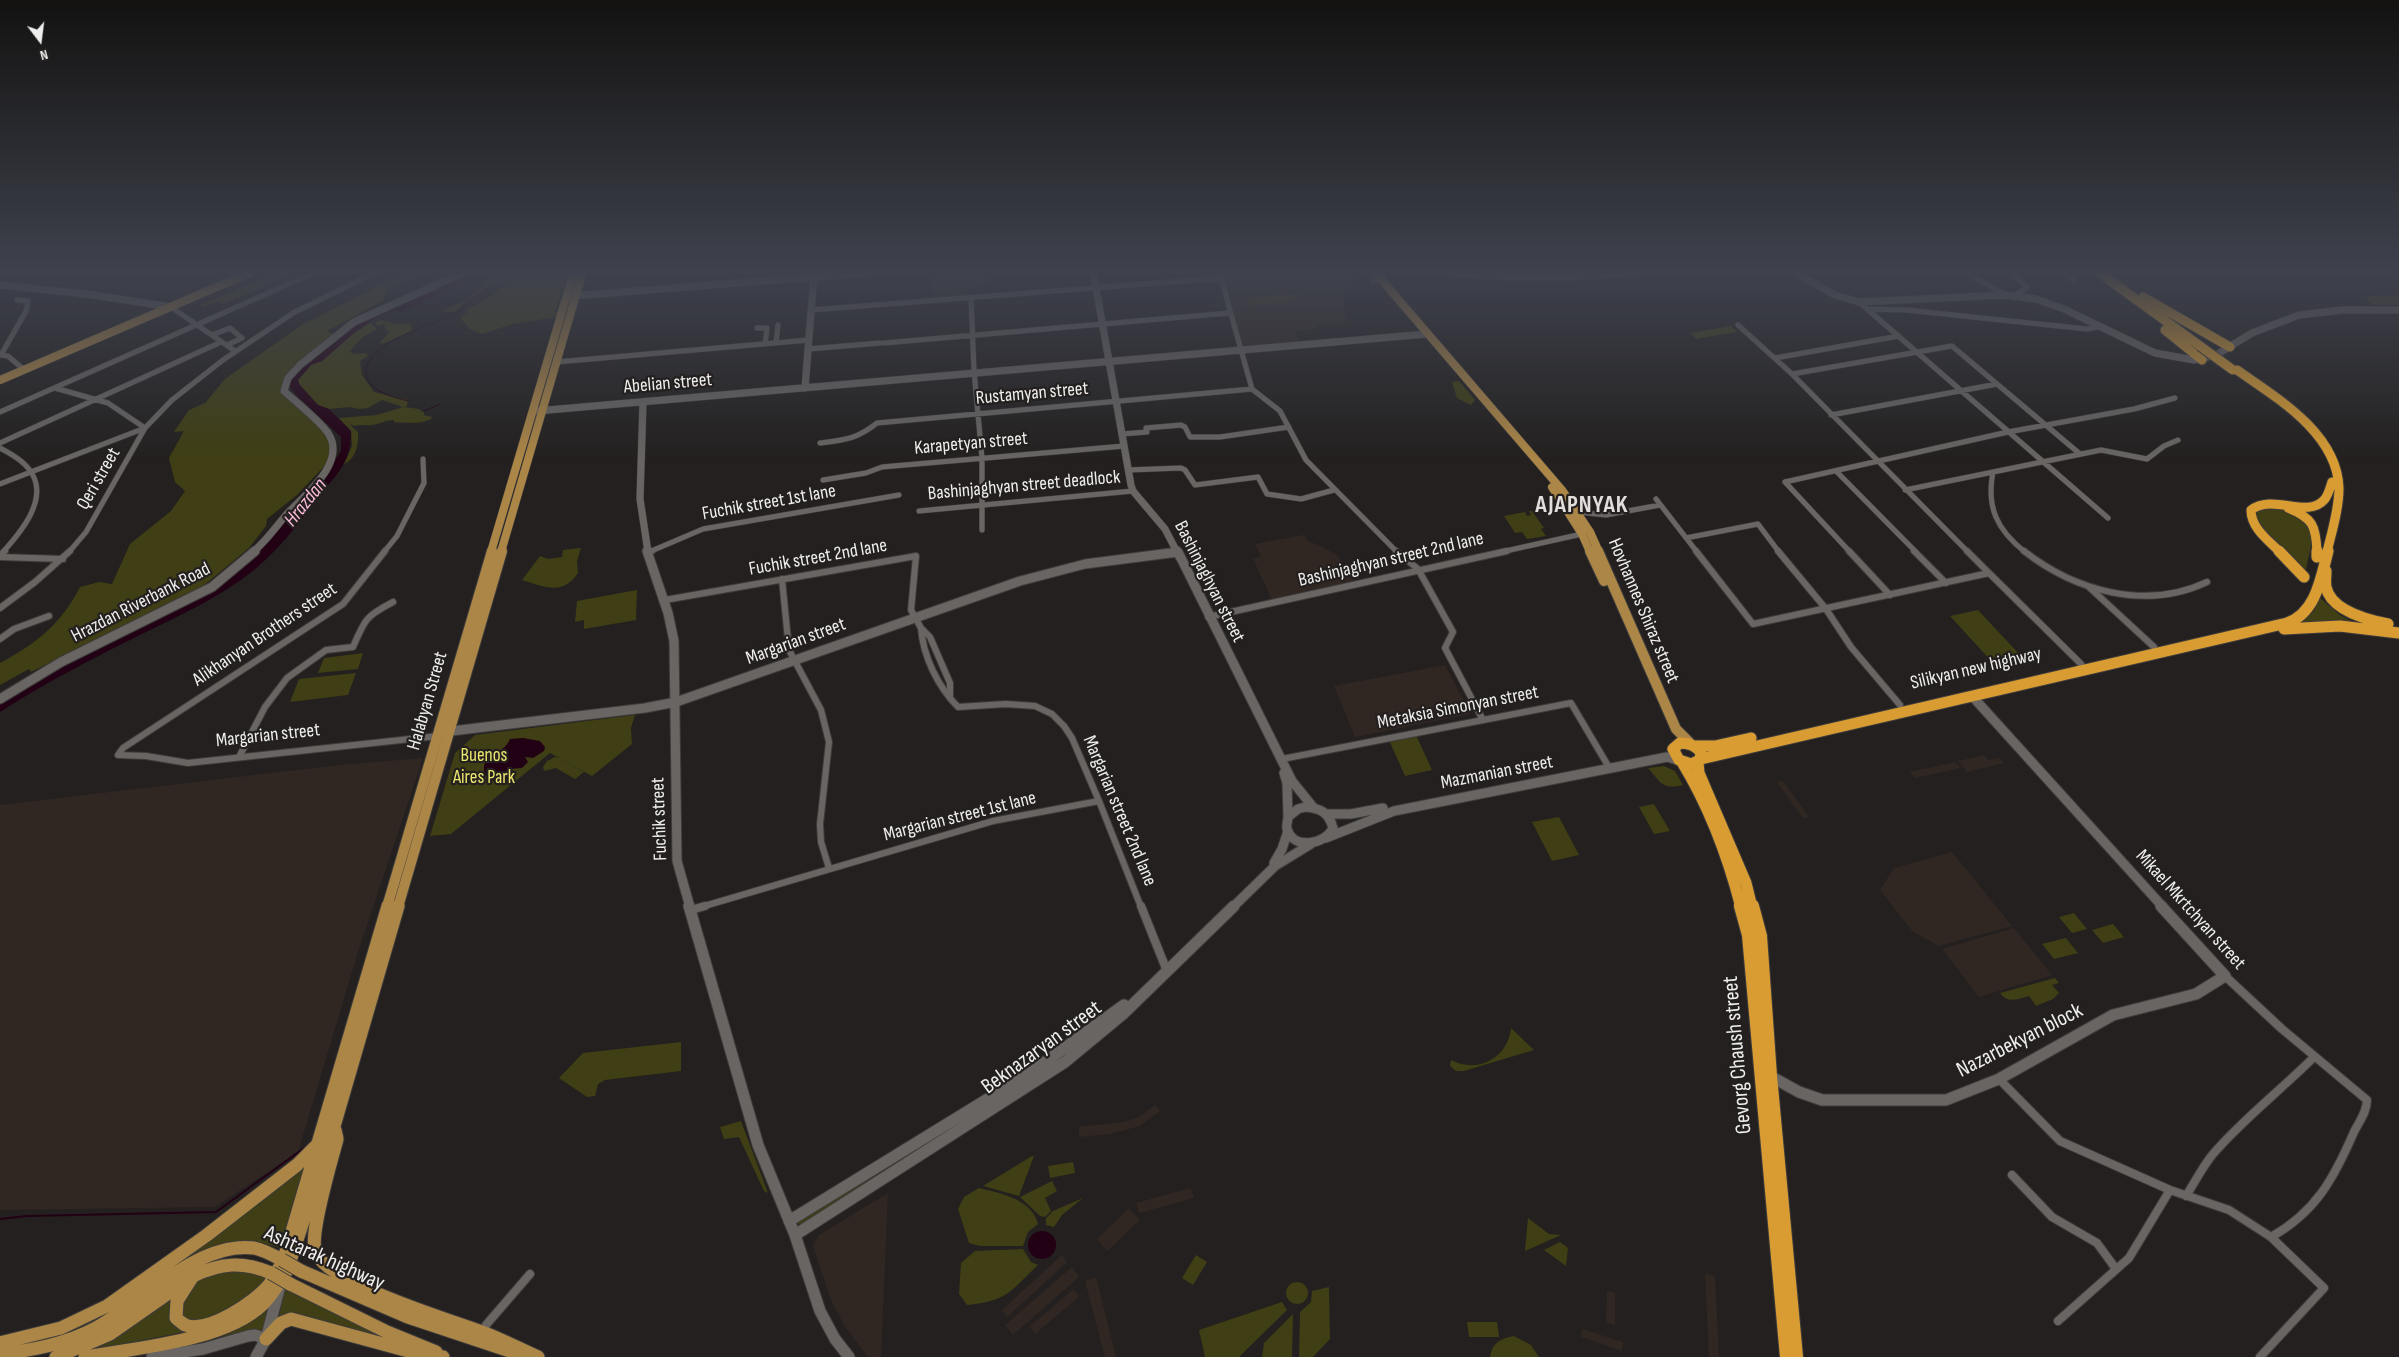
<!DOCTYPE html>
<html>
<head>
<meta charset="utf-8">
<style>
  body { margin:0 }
  #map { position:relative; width:2399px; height:1357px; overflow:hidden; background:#23201f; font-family:"Sofia Sans Condensed",sans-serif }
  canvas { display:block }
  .north { position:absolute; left:15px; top:15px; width:50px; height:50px; -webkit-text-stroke:4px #23201f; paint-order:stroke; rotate:165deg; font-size:14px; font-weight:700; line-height:20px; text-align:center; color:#f0eeed }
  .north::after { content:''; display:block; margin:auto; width:18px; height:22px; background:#f0eeed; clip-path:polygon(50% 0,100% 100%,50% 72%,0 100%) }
</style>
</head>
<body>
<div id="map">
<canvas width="2399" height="1357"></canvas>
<div class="north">N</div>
</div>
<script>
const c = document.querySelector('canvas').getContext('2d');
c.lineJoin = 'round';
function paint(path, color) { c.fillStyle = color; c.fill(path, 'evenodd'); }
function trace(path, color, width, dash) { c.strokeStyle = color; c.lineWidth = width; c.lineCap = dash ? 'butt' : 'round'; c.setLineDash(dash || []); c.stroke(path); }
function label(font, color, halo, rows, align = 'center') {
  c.font = font + ' "Sofia Sans Condensed",sans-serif'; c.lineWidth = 4.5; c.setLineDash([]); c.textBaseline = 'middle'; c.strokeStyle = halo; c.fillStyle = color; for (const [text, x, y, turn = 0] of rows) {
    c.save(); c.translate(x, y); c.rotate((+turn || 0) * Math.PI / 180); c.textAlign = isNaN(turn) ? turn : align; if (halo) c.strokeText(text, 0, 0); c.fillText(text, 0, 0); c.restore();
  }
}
paint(new Path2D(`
  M931,271h53l2,9 -18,14v3l-36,4z
  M1221,271h114l18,5 1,13 -11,1 4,33 -32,2 1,4 -21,2 4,11 -56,4z
  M1304,535l4,6 15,6 15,9 16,26 -82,18 -19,-41 8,-2 -6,-13z
  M1445,665l26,49 -116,23 -21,-51z
  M1984,755l4,5 11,-2 5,5 -37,9 -9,-11z
  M423,758l-65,194 -60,200 -83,55 -215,3v-405l339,-40z
  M1955,762l6,6 -46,10 -5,-6z
  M1783,781l26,36 -6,1 -26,-36z
  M1952,852l60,74 -73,20 -26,-14 -33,-42 14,-22z
  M2014,928l38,47 -73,22 -37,-48z
  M1155,1105l5,6 -20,15 -30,8 -31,3v-10l45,-5 15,-5z
  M1191,1188l3,10 -55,15 -3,-10z
  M888,1193l-7,164h-13l-23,-30 -14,-27 -18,-54 6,-11z
  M1129,1208l11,12 -33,31 -10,-12z
  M1062,1255l5,7 -60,55 -5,-7z
  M1072,1267l7,10 -66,58 -8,-10z
  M1705,1273l10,3 4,81h-10z
  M1096,1277l20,80h-11l-20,-76z
  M1074,1289l5,8 -44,37 -5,-8z
  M1607,1291l8,2v32l-9,-2z
  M1582,1329l41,13 -1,9 -41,-14z`), '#302723');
paint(new Path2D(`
  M280,271h21l-78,33 -4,-3 -16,6 -2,-2z
  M407,271h21l-41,19 -3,10 -57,31 7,3 -49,46 3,13 43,37 3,12 -1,15 -36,38 -30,24 -1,7 -17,22 -52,43 -166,81 -2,-3 -29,16v-22c36,-19 61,-39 80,-76l19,-5 13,2 18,-40 41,-33 14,-20 -10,-9 -6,-24 15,-27 -10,1 15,-22 16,-7 20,-24 75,-53z
  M504,271h11l2,3 2,-3h49l-13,41h3l-2,5 -44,7 -30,10 -12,-5 -10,-11 8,-5 -2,-3 20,-11 25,-19c-20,4 -42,18 -57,32l-13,-1 27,-11 25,-25 12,-1z
  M1296,294l3,7 -49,4 -2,-7z
  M2399,295v10h-23l-9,-4 2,-5z
  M381,320l16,4 14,-1 1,8 -30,13 -2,-2 10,-10 -4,-2 -2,-6 -8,2 -1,-3z
  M370,323l7,6 -14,8 -13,14 3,3 13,-1 2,3 -8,5 2,14 12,17 34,8 -1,6 -3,1 15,2 5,4v2l8,2 -1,2c-8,5 -28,4 -37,3v-2c-9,0 -14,4 -22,5 -7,1 -11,-1 -17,1l-6,-2 9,8c1,12 -2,27 -14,32l8,-18 -1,-15 -12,-13 38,-3 26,-8 -21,-7 -14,8 -9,1 -9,-2 -21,2 -11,-4 -19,-21 -1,-4 13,-15 11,-4 32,-28z
  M1731,326l6,6 -41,7 -5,-6z
  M1459,381l16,19 -4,5 -14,-7 -5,-16z
  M2278,507l18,6 18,19 -9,42 -48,-52 -2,-8 3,-4z
  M1529,511h3l12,17 -3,1 5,7 -19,3 -5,-7 -7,1 -11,-17 21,-4 2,4 4,-1z
  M581,548l-4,13 1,12c-15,23 -34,14 -56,7l18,-24 8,3 14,-2 1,-7z
  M637,590l-1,30 -52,9v-9l-9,2 2,-21z
  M2319,597l21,18 15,8 -57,1 16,-13z
  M1978,610l44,47 -29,6 -43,-47z
  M363,653l-5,16 -40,4 6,-15z
  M356,673l-8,22 -58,7 9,-23z
  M635,715l-4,13 1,16 -40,32 -42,-23 -99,81 -21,2 25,-83 20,-18z
  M1416,735l16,35 -27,6 -16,-36z
  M555,757l4,1 25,14 -9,7 -19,-11 -12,3 -1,-4 4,-6z
  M1664,766l11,5 8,14c-21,5 -22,-2 -35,-17z
  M1654,804l16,27 -16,3 -15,-27z
  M1559,817l20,38 -27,6 -20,-39z
  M2074,913l13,16 -15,4 -13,-16z
  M2113,924l11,13 -21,6 -11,-13z
  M2066,938l12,15 -24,6 -12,-15z
  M2055,978l4,5 -7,2 7,8 -6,6 -17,7 -7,-10c-11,3 -21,8 -29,-3z
  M1511,1028l23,22 -70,21h-8l-6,-5 1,-6c27,14 57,-2 60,-32z
  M681,1042v29l-76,9 -7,4 -3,12 -8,1 -28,-19 24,-25z
  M1063,1057l-263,168 -3,-3 178,-113z
  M741,1121l27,72 -4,-2 -25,-54 -15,2 -4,-12z
  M1032,1156h2l-15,40 -36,-10z
  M1073,1162l2,11 -25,5 -2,-12z
  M306,1165l-27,83 -16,-5 -21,-2 -26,6 -90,59 -55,28 -71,16 79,-25z
  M1052,1181l5,10 -12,7 6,13 -6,6 -5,-1 -20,-19z
  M979,1188c21,5 53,11 59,36l-10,8 -5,14h-43l-11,-3 -11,-34 6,-12z
  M1083,1198l-21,17 -8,12 -8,-2v-7l7,-7z
  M1528,1218l21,16 12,1 -36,16z
  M1560,1242l8,6 -2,18 -22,-16z
  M1023,1249l8,13 7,3c-28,27 -31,36 -71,40l-8,-11 2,-31 14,-12z
  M1196,1255l11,7 -14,23 -11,-7z
  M237,1267l33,12 -47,38 -35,4 -5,-5c0,-4 -2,-11 -1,-15 4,-22 37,-28 55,-34z
  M1286 1293a11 11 0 1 1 22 0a11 11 0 1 1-22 0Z
  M1329,1287l1,52 -17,18h-14l1,-45 11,-10 1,-11z
  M289,1289l115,56 -101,-27 -26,6 8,-34z
  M174,1296c-7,15 -9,29 10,36l-102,20z
  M274,1299l-9,35 -52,7c24,-10 41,-24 61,-42z
  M1282,1302l5,8 -48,47h-34l-6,-27z
  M1293,1314l-1,43h-30l2,-14z
  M1467,1322h30l2,15h-30z
  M1514,1336l17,9 8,12h-49c2,-14 11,-19 24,-21z`), '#3f3e14');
paint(new Path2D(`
  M471,271h12l-15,10 -68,31 -4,-2 -17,6 -25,17 -32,28 -11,4 -13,15 1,4 19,21 11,4 22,22c1,33 -18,48 -38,70 -5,5 -6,11 -10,16 -14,19 -31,38 -49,53 -36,29 -80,48 -122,69 -45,22 -90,46 -132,73v-9l49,-32 163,-80 21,-16 36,-35 47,-52 25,-37v-14l-45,-42 -7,-9c38,-67 119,-80 182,-115z
  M523,738l17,3 5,6 -1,4 -11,7 -8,-1 3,5 -6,6 -13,1 2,7c-8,10 -18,6 -26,-1 -6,-24 18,-18 25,-36z
  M1028 1245a14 14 0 1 1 28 0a14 14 0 1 1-28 0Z`), '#220114');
trace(new Path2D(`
  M408,401c-14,-4 -40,-9 -42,-27 -3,-30 65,-49 87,-59 8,-4 14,-11 21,-17 14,-11 29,-21 46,-26v4
  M424,411l16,-7`), '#220114', 1);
trace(new Path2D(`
  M0,1219l27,-3 189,-4 88,-64`), '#220114', 2);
const streetFar2 = new Path2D(`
  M1219,271l33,118 28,22 26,49 91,92
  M1838,271h6
  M1964,271l41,24
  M2059,271l15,9
  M2015,272l-1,3 13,12 -12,9
  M971,298l3,73 8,87v72
  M17,300l11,1 -2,10 -25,44 7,1 14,12
  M1859,302l249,216
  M171,307l64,44
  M1867,309l39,1 181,19 10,-2
  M811,310l410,-32
  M1738,325l54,49 176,178
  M757,328h10l-2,16
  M212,335l18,-7 12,10 -15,7
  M776,343l2,-18
  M884,343l345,-30
  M808,349l72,-6
  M1775,358l124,-22
  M556,362l253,-22
  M1792,374l160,-28 128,108
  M55,388l53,15 37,25
  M0,412l318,-141
  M1831,415l166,-31
  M1122,434l25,-2 -1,-4 35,-3 4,2 5,10h30l69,-10
  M0,443l221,-101
  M820,443c25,-3 37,-4 57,-20l375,-34
  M0,448c11,6 24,13 31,24 18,27 -10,60 -28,80
  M1128,470l53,-2 4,2 10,15 63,-8 9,17 34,5 33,-9
  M1836,471l80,81
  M1993,472c-7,35 4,58 32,80
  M823,480l43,-7 16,-6 242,-21
  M1785,482l223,-50 126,-23 41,-11
  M1785,482l65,70
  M0,484l145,-56
  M1905,490l196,-40 46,9 17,-13 14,-6
  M1656,499l41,53
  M919,511l214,-20
  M1578,512l28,3 54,-10
  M1686,538l72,-14 21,28
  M69,552l17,-20 59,-104 27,-28 51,-40 70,-47 85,-42
  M384,552l13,-16 27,-53 -1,-24
  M649,552l54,-23 196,-34
  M1501,552l81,-18`);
const streetFar1 = new Path2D(`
  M385,551l-42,53 -220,144 -5,7 28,1 42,7 250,-27
  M1396,551l22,18 35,63 -8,16 38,72
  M1696,551l57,73 236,-51 92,91
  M1778,551l48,58 25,38 49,58
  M1849,551l41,44
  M1914,551l32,32
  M1967,551l22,22
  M2024,551c51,40 122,60 183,31
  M649,552l3,-1
  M0,556l5,-5
  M0,557l63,2
  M782,579l7,71 32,60 8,32 -9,82 1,18 8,26
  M2089,587l65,60
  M665,600l251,-44 -5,54 10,18 9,9 20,46v13
  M0,608l35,-26 35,-31
  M1208,617l299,-66
  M921,628c2,28 17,59 37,79l48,-3 29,2 17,8 12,12 8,12 27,63 42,106
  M0,639l14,-10 35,-13
  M239,757l26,-50 22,-29 39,-28 27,-3c12,-28 13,-31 40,-45
  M1282,759l289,-56 36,61
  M701,907l292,-86 106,-20`);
const street = new Path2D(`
  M1141,906l26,65
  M691,910l14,-4
  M1999,1079l61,62 110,49 59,20 42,27c45,-25 63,-59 83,-105 5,-10 13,-20 13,-32l-85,-71 -57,-53
  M2012,1175l40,42 45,26 19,26
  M2186,1196c9,-14 17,-30 27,-42 31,-36 68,-64 101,-97
  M2058,1321l71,-63 41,-68
  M484,1333l2,-8 44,-51
  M2260,1357l64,-69 -53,-51`);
const secondaryFar2 = new Path2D(`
  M1093,271l38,214 2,6 32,38 12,23
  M1436,271c73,9 144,7 217,0
  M1792,271l43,24 24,7 146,-7 31,4 28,10 91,44 39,7 22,-5 36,-22 47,-18 43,-5h57
  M1374,281l8,-4 -2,-6
  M0,285l87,9 84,13
  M570,296l322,-25
  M805,388l9,-114
  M643,402l-3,97 8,53
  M536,411l891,-77
  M253,552c13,-11 22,-24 33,-37 17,-19 62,-52 42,-82 -8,-12 -32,-31 -44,-42l4,-13 12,-13 54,-43 113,-51`);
const secondaryFar1 = new Path2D(`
  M647,551l21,62 6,28 3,220 13,46
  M1177,551l3,6
  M1972,696l191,211
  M0,699l61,-37 151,-75 43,-36
  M443,732l202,-24 31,-6 344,-121 65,-17 93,-12 114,229 21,26
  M1284,773l3,10 1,34
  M1305,807c16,1 24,6 28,21 -8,17 -40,22 -46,1 -1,-3 1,-9 1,-12l10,-8z
  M1327,814h24l32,-6
  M1326,838l68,-27 273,-54 10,3
  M1274,863l8,-14 6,-18
  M1233,907l42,-41 36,-22`);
const secondary = new Path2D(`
  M689,906l69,239 37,90 25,76 15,28 14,18
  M1770,1076l29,16 23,8h124l53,-21 114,-64 83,-21 29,-18 -64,-70
  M789,1221l241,-148 94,-68
  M795,1235l270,-173 58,-48 111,-108
  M152,1357l51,-8 45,-13 7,-1 11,4
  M256,1357l10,-18 14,-53`);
const primaryFar2 = new Path2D(`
  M1374,271l188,219 28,42 9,20
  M0,380l254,-109
  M1552,487l30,47 8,18
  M491,552l83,-281
  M501,552l82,-281`);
const primaryFar1 = new Path2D(`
  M1590,551l14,30
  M1598,551l78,178 14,14
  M387,907l105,-356
  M398,907l104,-356`);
const primary = new Path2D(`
  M335,1130l2,9c-6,23 -27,92 -22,111 7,32 135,70 167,82 19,7 38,17 56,25
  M301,1271l107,46 111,37
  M193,1276l-16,25 -1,17c2,2 6,5 9,7 23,9 70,-23 84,-40 5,-7 9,-16 14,-23l105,-356
  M290,1284l97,48 49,20
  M266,1339l15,-16 10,-4 125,34 27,4
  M0,1343l61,-15 46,-22 100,-71 90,-70 20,-20
  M0,1354c33,-4 66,-10 96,-26 46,-25 101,-87 158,-80 10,2 19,7 28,12
  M56,1357l54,-23 83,-58c28,-13 49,-15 78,-3
  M85,1357c51,-9 140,-16 178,-53 10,-10 17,-22 24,-34l43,-130 68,-234`);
const highwayFar2 = new Path2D(`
  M2097,271l103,75
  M2143,297l87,50
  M2165,330l37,30
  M2237,370c40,28 100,63 102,118 0,21 -7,43 -12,64
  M2288,508c25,10 28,18 29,44
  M2280,552c-12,-12 -29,-24 -29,-42 22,-17 56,9 73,-10 4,-4 6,-12 8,-18`);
const highwayFar1 = new Path2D(`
  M2279,551l25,26
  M2317,551v6
  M2326,571c0,5 -1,11 0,16 5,24 42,33 62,37
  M2284,629l56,-3 59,7
  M1680,743c9,0 16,2 21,10l-1,7 -9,4 -12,-4 -6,-11z
  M1694,746h21l36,-8
  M1701,759l586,-136c29,-10 34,-45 41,-72
  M1682,762c27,44 46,95 59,145
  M1698,762l1,11 47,110 6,24`);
const highway = new Path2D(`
  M1741,906l8,29 38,422
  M1752,906l8,30 10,140 26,281`);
trace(streetFar2, '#3e3c3b', 6);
trace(streetFar1, '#3e3c3b', 8);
trace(street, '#3e3c3b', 10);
trace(secondaryFar2, '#3e3c3b', 8);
trace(secondaryFar1, '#3e3c3b', 11);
trace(secondary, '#3e3c3b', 13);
trace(primaryFar2, '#3e3c3b', 9);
trace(primaryFar1, '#3e3c3b', 12);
trace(primary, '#3e3c3b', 15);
trace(highwayFar2, '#3e3c3b', 11);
trace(highwayFar1, '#3e3c3b', 13);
trace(highway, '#3e3c3b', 16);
trace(streetFar2, '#686563', 5);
trace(streetFar1, '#686563', 6);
trace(street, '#686563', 8);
trace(secondaryFar2, '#686563', 7);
trace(secondaryFar1, '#686563', 9);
trace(secondary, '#686563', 11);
trace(primaryFar2, '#ac8646', 8);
trace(primaryFar1, '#ac8646', 10);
trace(primary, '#ac8646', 13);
trace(highwayFar2, '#d99c32', 9);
trace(highwayFar1, '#d99c32', 11);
trace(highway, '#d99c32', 14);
const primaryBridge = new Path2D(`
  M282,1260l19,11
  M271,1273l19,11`);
const highwayBridge = new Path2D(`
  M2200,346l33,24`);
trace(primaryBridge, '#3e3c3b', 15, []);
trace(highwayBridge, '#3e3c3b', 11, []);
trace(primaryBridge, '#ac8646', 13);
trace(highwayBridge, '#d99c32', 9);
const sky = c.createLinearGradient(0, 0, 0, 461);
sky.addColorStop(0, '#131211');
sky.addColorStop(0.59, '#3f424d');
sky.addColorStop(1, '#3f424d00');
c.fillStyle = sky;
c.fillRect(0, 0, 2399, 461);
label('19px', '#f0eeed', '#23201f', [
  ["Abelian street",668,384,-5],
  ["Rustamyan street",1032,394,-5],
  ["Karapetyan street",971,444,-5],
  ["Qeri street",99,479,-60],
  ["Bashinjaghyan street deadlock",1024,486,-5],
  ["Fuchik street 1st lane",769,503,-10],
  ["Fuchik street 2nd lane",818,558,-10],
  ["Bashinjaghyan street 2nd lane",1391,560,-13],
  ["Bashinjaghyan street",1209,582,63],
  ["Hrazdan Riverbank Road",141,603,-27],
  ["Hovhannes Shiraz street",1643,611,67],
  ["Alikhanyan Brothers street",265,635,-34],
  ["Margarian street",796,642,-20],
  ["Silikyan new highway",1976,669,-13],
  ["Halabyan Street",428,701,-74],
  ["Metaksia Simonyan street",1458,708,-11],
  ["Margarian street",268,736,-6],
  ["Mazmanian street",1497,773,-11],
  ["Margarian street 2nd lane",1119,811,67],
  ["Margarian street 1st lane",960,817,-14],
  ["Fuchik street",660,819,-92],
  ["Mikael Mkrtchyan street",2190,910,48]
]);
label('19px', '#ebe66d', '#23201f', [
  ["Buenos",484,756],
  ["Aires Park",484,778]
]);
label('italic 20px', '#febcdc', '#23201f', [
  ["Hrazdan",306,503,-51]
]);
label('22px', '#f0eeed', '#23201f', [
  ["Nazarbekyan block",2020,1041,-27],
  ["Beknazaryan street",1042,1048,-36],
  ["Gevorg Chaush street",1738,1055,-95],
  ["Ashtarak highway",324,1259,24]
]);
c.letterSpacing = '1px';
label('bold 24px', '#e2dedc', '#23201f', [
  ["AJAPNYAK",1582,506]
]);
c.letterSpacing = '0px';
</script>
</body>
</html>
